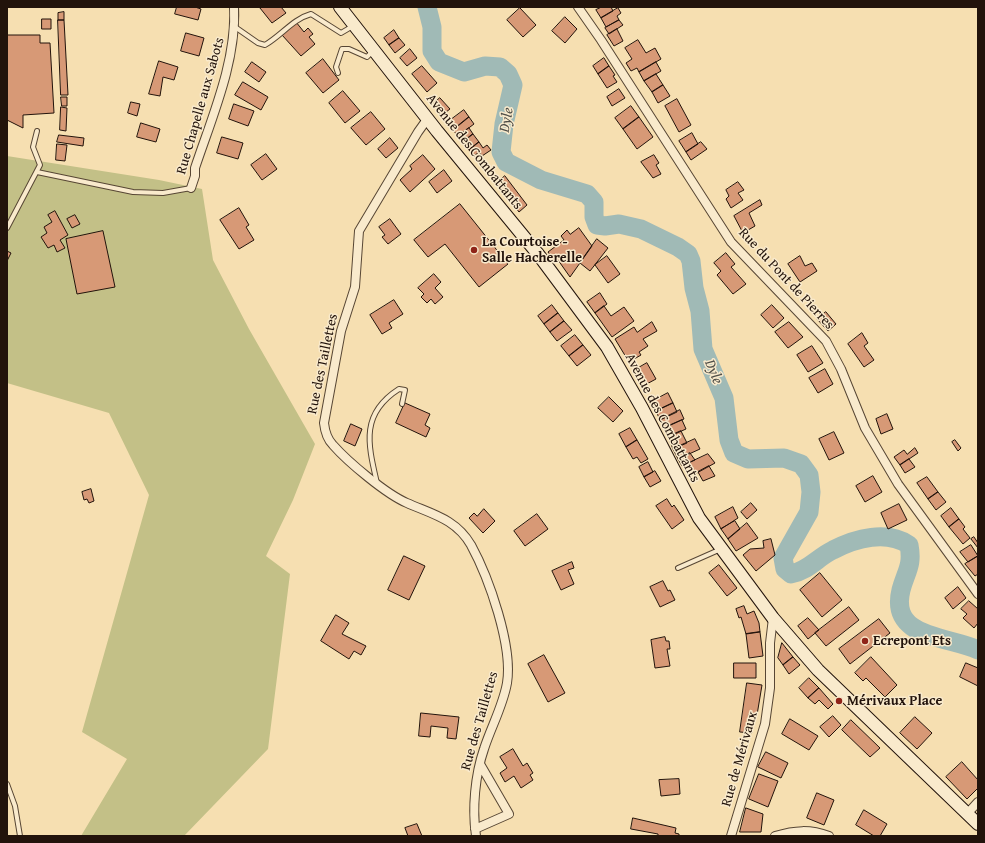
<!DOCTYPE html>
<html>
<head>
<meta charset="utf-8">
<style>
  body { margin:0 }
  #map { position:relative; width:985px; height:843px; overflow:hidden; background:#f6dfb1; font-family:"Gentium Book Plus",serif }
  canvas { display:block }
  .frame { position:absolute; inset:0; border:8px solid #22130b; pointer-events:none }
</style>
</head>
<body>
<div id="map">
<canvas width="985" height="843"></canvas>
<div class="frame"></div>
</div>
<script>
const c = document.querySelector('canvas').getContext('2d');
c.lineJoin = 'round';
function paint(path, color) { c.fillStyle = color; c.fill(path, 'evenodd'); }
function trace(path, color, width, dash) { c.strokeStyle = color; c.lineWidth = width; c.lineCap = dash ? 'butt' : 'round'; c.setLineDash(dash || []); c.stroke(path); }
function label(font, color, halo, rows, align = 'center') {
  c.font = font + ' "Gentium Book Plus",serif'; c.lineWidth = 3; c.setLineDash([]); c.textBaseline = 'middle'; c.strokeStyle = halo; c.fillStyle = color; for (const [text, x, y, turn = 0] of rows) {
    c.save(); c.translate(x, y); c.rotate((+turn || 0) * Math.PI / 180); c.textAlign = isNaN(turn) ? turn : align; if (halo) c.strokeText(text, 0, 0); c.fillText(text, 0, 0); c.restore();
  }
}
paint(new Path2D(`
  M7,156l152,24 43,9 11,71 36,69 66,115 -22,56 -27,56 24,18 -22,175 -84,87h-103l46,-77 -45,-27 67,-237 -40,-82 -102,-30z`), '#c3c087');
trace(new Path2D(`
  M427,7l5,20v24l7,11 25,10 21,-6 15,1 8,7 5,11 -9,39 -3,28 5,10 35,18 46,14 7,8v15l3,8 8,1 14,-2 22,5 37,18 10,7 3,7 3,27 6,23 3,38 21,49 5,42 5,13 14,6 36,-1 17,6 8,11 2,17 -2,20 -26,46 2,11 6,5c17,-3 27,-17 42,-24 23,-12 54,-20 76,-5 4,21 -3,26 -8,45 -12,49 48,46 77,60`), '#a0bab6', 19);
const building = new Path2D(`
  M177,7h18l6,2 -3,11 -23,-6z
  M261,7h20l5,6 -14,10 -12,-15z
  M602,7h9l2,4 -12,7 -5,-8z
  M520,8l16,17 -13,12 -16,-17z
  M618,8l3,5 -4,3 2,4 -13,7 -5,-9z
  M64,12v8h-6v-7z
  M565,17l12,12 -12,14 -13,-12z
  M42,19h9v10h-9z
  M58,20h6l4,75h-7z
  M619,20l4,5 -14,9 -4,-6z
  M296,22l8,10 4,-4 5,6 -4,3 6,7 -14,12 -19,-21z
  M617,29l6,12 -9,5 -7,-11z
  M394,30l5,8 -10,7 -5,-7z
  M186,33l18,5 -5,18 -18,-5z
  M7,35h33v8h10l4,70 -31,2v13l-16,-8z
  M399,38l6,7 -10,8 -6,-8z
  M638,40l8,13 9,-5 6,11 -22,13 -2,-4 -6,3 -5,-8 6,-4 -7,-11z
  M410,49l7,9 -10,8 -7,-8z
  M604,58l5,8 -11,8 -5,-8z
  M323,59l16,21 -16,13 -17,-20z
  M159,61l19,6 -4,13 -11,-3 -3,19 -11,-2z
  M252,62l14,10 -7,10 -14,-10z
  M656,62l5,9 -17,10 -5,-9z
  M422,66l15,17 -10,9 -15,-18z
  M609,66l6,9 -2,1 4,6 -10,6 -9,-14z
  M656,74l7,11 -11,7 -8,-11z
  M243,82l25,15 -7,13 -26,-15z
  M663,85l7,11 -12,7 -6,-11z
  M619,89l6,9 -13,8 -5,-9z
  M343,91l17,20 -15,12 -16,-20z
  M61,97h6v9h-5z
  M440,98l10,11 -8,6 -9,-11z
  M677,99l14,26 -12,7 -14,-26z
  M131,102l9,2 -3,12 -9,-3z
  M234,104l20,7 -6,15 -19,-7z
  M631,106l8,11 -16,12 -8,-11z
  M61,107l6,1 -1,23 -6,-1z
  M464,110l5,7 -16,13 -5,-8z
  M371,112l14,17 -19,16 -15,-17z
  M469,117l5,7 -16,12 -5,-6z
  M639,117l14,20 -16,12 -14,-20z
  M141,123l19,6 -4,13 -19,-5z
  M469,128l4,6 -10,8 -5,-6z
  M692,133l6,11 -12,8 -7,-11z
  M473,134l6,8 -10,8 -6,-8z
  M59,135l25,3 -1,8 -26,-4z
  M222,137l21,6 -5,16 -21,-6z
  M390,138l8,10 -12,10 -8,-9z
  M479,142l4,6 4,-3 4,5 -9,6 -3,-4 -5,4 -5,-6z
  M701,142l6,7 -16,11 -5,-8z
  M57,144l10,1 -2,16 -9,-1z
  M266,154l11,15 -15,11 -11,-15z
  M423,155l12,14 -25,23 -10,-12 12,-11 -2,-3z
  M654,155l5,8 -3,2 5,9 -8,4 -12,-16z
  M444,170l8,11 -15,12 -8,-11z
  M505,176l22,29 -8,7 -22,-29z
  M738,182l6,8 -6,3 5,7 -12,8 -5,-9 3,-3 -3,-6z
  M760,200l2,5 -13,8 6,13 -12,7 -9,-17z
  M460,204l48,60 -29,23 -34,-43 -17,13 -14,-17z
  M239,208l10,17 -3,2 8,13 -15,9 -19,-29z
  M55,211l13,24 -8,5 5,8 -8,4 -3,-7 -6,3 -7,-11 6,-4 -3,-6 8,-5 -4,-7z
  M75,215l5,9 -8,4 -5,-9z
  M390,219l11,15 -13,10 -6,-7 3,-2 -6,-8z
  M579,228l13,18 -22,31 -12,-17 -3,2 -7,-10 16,-12 -3,-4 6,-6 3,4z
  M103,231l12,56 -38,7 -11,-55z
  M597,239l11,9 -18,23 -10,-8z
  M7,251l4,2 -4,8z
  M726,253l9,11 -4,3 15,17 -13,10 -16,-19 4,-4 -7,-8z
  M607,256l13,18 -12,9 -13,-18z
  M800,256l5,10 7,-3 5,8 -17,11 -12,-18z
  M434,274l7,8 -6,6 8,9 -8,7 -4,-5 -4,4 -6,-6 3,-3 -6,-6z
  M600,293l7,11 -12,9 -8,-11z
  M394,300l9,14 -14,9 3,5 -10,6 -12,-19z
  M552,305l6,8 -14,11 -6,-8z
  M772,305l12,13 -11,10 -12,-13z
  M604,306l7,10 13,-9 10,14 -22,16 -17,-24z
  M826,312l10,12 -8,7 -11,-12z
  M558,313l6,8 -14,11 -6,-8z
  M564,321l8,9 -15,11 -7,-9z
  M652,322l5,9 -14,8 5,7 -9,6 2,3 -12,7 -14,-23 19,-12 3,5z
  M789,322l14,15 -15,11 -13,-16z
  M862,333l6,10 -4,3 10,14 -10,7 -16,-23z
  M575,335l8,10 -14,11 -8,-10z
  M583,345l8,10 -14,11 -8,-10z
  M812,346l11,17 -15,9 -11,-17z
  M647,363l9,16 -13,7 -8,-16z
  M825,369l8,15 -15,9 -9,-15z
  M668,393l5,10 -17,8 -5,-9z
  M609,397l14,14 -10,11 -15,-14z
  M405,403l25,11 -5,11 5,3 -4,9 -30,-14z
  M673,403l4,9 -17,8 -4,-9z
  M680,410l4,9 -20,9 -4,-8z
  M887,414l6,15 -12,5 -5,-15z
  M682,420l4,9 -18,8 -4,-9z
  M351,424l11,5 -7,17 -11,-5z
  M630,428l7,12 -11,7 -7,-13z
  M681,431l6,12 -14,6 -5,-12z
  M834,432l10,21 -15,7 -10,-21z
  M695,439l5,10 -22,10 -5,-10z
  M637,440l11,19 -7,4 -4,-6 -4,2 -7,-12z
  M955,440l6,8 -3,3 -6,-9z
  M915,448l3,5 -18,12 -6,-8 10,-7 3,4z
  M690,453l5,7 -13,6 -4,-7z
  M708,454l7,9 -20,11 -6,-11z
  M909,459l6,8 -10,6 -5,-8z
  M648,462l5,10 -9,5 -5,-10z
  M709,466l6,10 -12,5 -5,-9z
  M655,471l6,10 -11,6 -6,-10z
  M873,476l9,16 -17,10 -9,-16z
  M927,477l11,15 -10,7 -11,-16z
  M91,489l3,12 -5,2 -2,-4 -3,1 -2,-8z
  M938,492l8,10 -10,8 -8,-11z
  M667,499l5,8 2,-2 10,15 -12,9 -16,-23z
  M751,503l6,7 -10,9 -6,-7z
  M899,504l8,16 -19,9 -7,-16z
  M733,507l5,11 -17,11 -6,-12z
  M951,508l8,11 -10,8 -8,-11z
  M484,509l11,12 -12,12 -14,-15 5,-5 3,3z
  M537,514l11,15 -23,17 -11,-15z
  M959,519l6,8 -2,2 7,9 -7,6 -14,-17z
  M735,521l5,8 -12,10 -7,-10z
  M747,523l11,15 -22,13 -8,-12z
  M974,537l4,6v5l-7,-9z
  M771,539l4,16 -19,16 -13,-16 7,-6 14,-1 -1,-7z
  M971,545l7,11 -10,6 -8,-10z
  M404,556l21,10 -16,34 -21,-10z
  M978,556v18l-3,2 -10,-12z
  M572,562l2,6 -6,2 6,14 -13,6 -9,-19z
  M719,565l18,23 -10,8 -18,-23z
  M820,573l22,27 -20,17 -22,-27z
  M663,581l5,10 2,-1 5,10 -15,7 -10,-20z
  M958,587l8,11 -13,11 -8,-11z
  M969,601l9,8v14l-4,5 -11,-10 4,-4 -6,-5z
  M744,606l3,8 7,-3 5,12 1,9 -14,2 -5,-17 -2,1 -3,-9z
  M849,607l10,13 -33,26 -11,-13z
  M336,615l13,8 -7,11 24,12 -5,9 -7,-4 -5,8 -28,-18z
  M808,618l11,12 -11,9 -10,-13z
  M879,619l11,14 -40,31 -11,-15z
  M760,632l3,24 -14,2 -3,-24z
  M665,637l1,4h3l1,8h-3l3,17 -15,2 -4,-28z
  M782,643l11,14 -10,8 -5,-7z
  M544,655l21,38 -17,9 -20,-38z
  M793,657l7,8 -11,9 -6,-9z
  M871,657l26,28 -12,12 -19,-19 -3,3 -8,-8z
  M734,663h22v15h-22z
  M966,663l12,5v18l-18,-9z
  M809,678l10,10 -11,10 -9,-10z
  M747,683l15,2 -5,30 -8,-1v6l4,1 -1,12 -12,-1z
  M819,688l14,16 -5,5 -9,-9 -4,4 -7,-6z
  M421,713l38,4 -3,22 -9,-1 1,-10 -17,-2 -1,11 -11,-1z
  M833,716l8,9 -12,12 -9,-10z
  M915,717l17,16 -15,16 -17,-16z
  M790,719l28,17 -9,14 -27,-16z
  M851,720l29,28 -10,9 -28,-27z
  M513,749l10,17 4,-3 6,10 -3,2 3,5 -12,8 -7,-12 -9,6 -5,-9 7,-5 -7,-11z
  M766,752l22,11 -7,15 -23,-11z
  M962,762l16,18v8l-11,11 -21,-22z
  M759,774l19,7 -10,26 -19,-8z
  M679,779l1,15 -19,2 -2,-16z
  M817,793l17,7 -10,25 -17,-7z
  M746,808l17,6 -2,18h-21z
  M864,810l23,14 -7,12h-6l-18,-11z
  M633,818l43,10 -1,5 4,1v2h-21v-2l-27,-5z
  M417,824l5,12h-14l-3,-8z`);
paint(building, '#d79976');
trace(building, '#22130b', 1);
const lane = new Path2D(`
  M235,27l23,16 7,2c17,-10 28,-26 46,-31l30,19 12,-7
  M338,73l-2,-6 6,-18h7l18,8 6,-6
  M37,172l96,20 30,1 28,-5
  M7,228l33,-63 -7,-18 4,-16
  M377,483c-9,-39 -17,-69 22,-94l6,1 -3,14
  M678,568l43,-19
  M7,784l8,22 5,30`);
const street = new Path2D(`
  M578,7l23,33 130,202 95,99 15,28 24,59 33,56 80,110
  M428,118l-10,14 -59,99 -4,56 -14,44 -17,92c1,9 3,16 9,22 15,17 53,49 74,58 25,11 49,16 64,42 18,33 42,101 36,138 -4,23 -16,44 -23,66 -9,26 -12,60 -8,87
  M191,188l4,-12v-8c17,-51 42,-108 39,-161
  M967,814l11,-12
  M475,829l34,-15 -29,-50
  M731,836l34,-112 5,-36v-45l3,-25
  M775,836c20,-6 35,-7 54,0`);
const secondary = new Path2D(`
  M340,7l97,124 101,123 69,93 35,61 57,110 74,100 45,52 160,154`);
trace(lane, '#574634', 6);
trace(street, '#574634', 10);
trace(secondary, '#22130b', 14);
trace(lane, '#f9eacc', 4);
trace(street, '#f9eacc', 8);
trace(secondary, '#f9eacc', 12);
for (const [x, y, r, color] of [
  [474,250,4,"#8f2418"],
  [865,641,4,"#8f2418"],
  [839,701,4,"#8f2418"]
]) { const dot = new Path2D(); dot.arc(x, y, r, 0, 2 * Math.PI); c.fillStyle = color; c.fill(dot); trace(dot, '#f9eacc', 1.5); }
label('14px', '#22130b', '#f9eacc', [
  ["Rue Chapelle aux Sabots",201,106,-74],
  ["Avenue des Combattants",474,152,51],
  ["Rue du Pont de Pierres",786,279,47],
  ["Rue des Taillettes",323,364,-78],
  ["Avenue des Combattants",662,418,62],
  ["Rue des Taillettes",480,721,-74],
  ["Rue de Mérivaux",740,759,-74]
]);
label('bold 14px', '#22130b', '#f9eacc', [
  ["La Courtoise -",482,242],
  ["Salle Hacherelle",482,258],
  ["Ecrepont Ets",873,641],
  ["Mérivaux Place",847,701]
], 'left');
label('italic 15px', '#4e4d47', '#f9eacc', [
  ["Dyle",507,120,-80],
  ["Dyle",713,372,67]
]);
</script>
</body>
</html>
